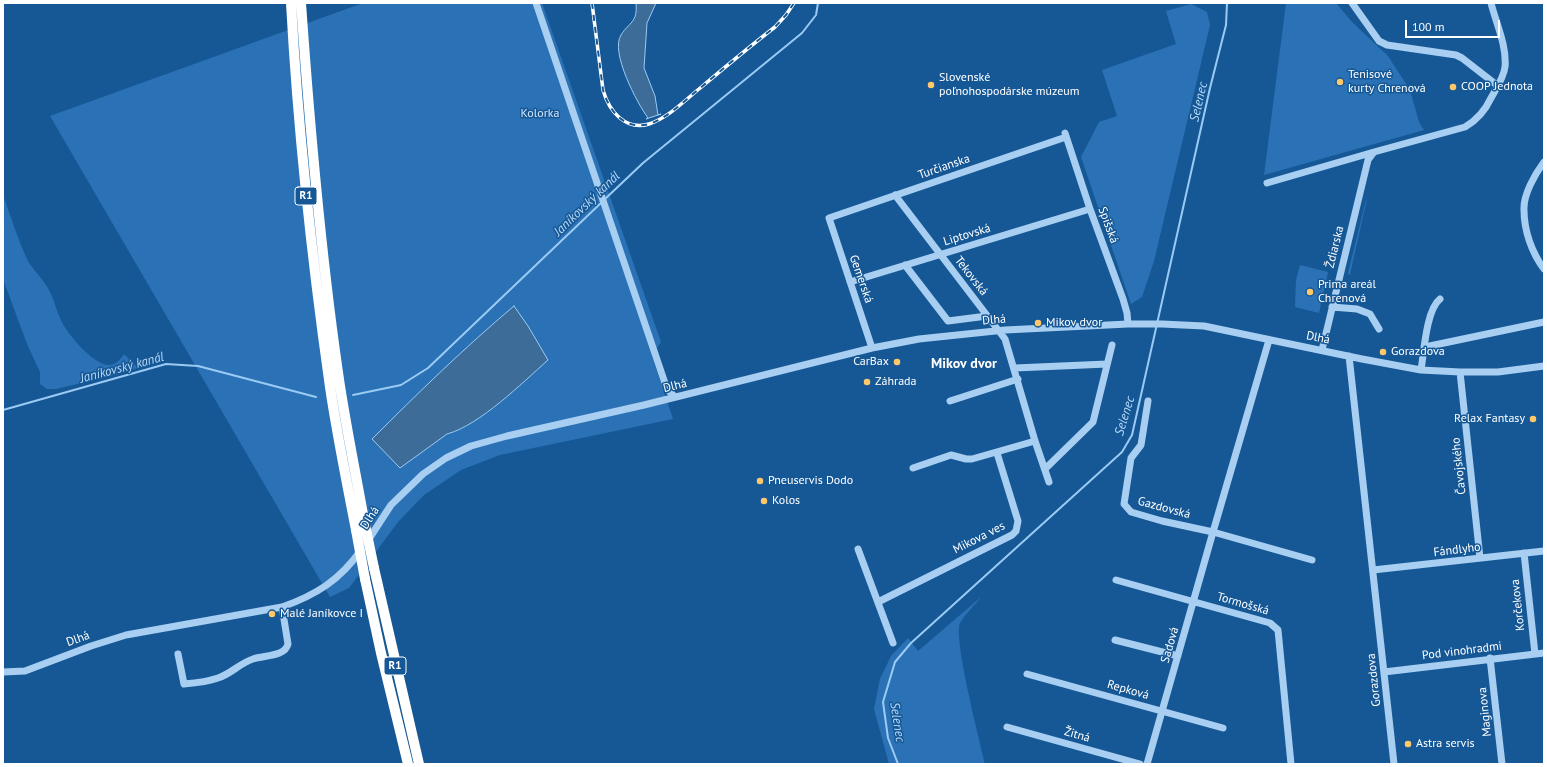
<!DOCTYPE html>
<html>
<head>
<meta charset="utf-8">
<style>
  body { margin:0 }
  #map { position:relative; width:1547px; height:767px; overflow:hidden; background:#165896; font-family:"PT Sans",sans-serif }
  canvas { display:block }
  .frame { position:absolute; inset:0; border:4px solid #fff; pointer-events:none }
  .scale { position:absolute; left:1405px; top:20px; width:95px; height:18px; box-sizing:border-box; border:2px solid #fff; border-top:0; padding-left:5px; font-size:12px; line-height:14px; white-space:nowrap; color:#fff; -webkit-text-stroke:3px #165896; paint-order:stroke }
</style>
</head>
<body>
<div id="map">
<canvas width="1547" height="767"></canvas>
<div class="frame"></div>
<div class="scale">100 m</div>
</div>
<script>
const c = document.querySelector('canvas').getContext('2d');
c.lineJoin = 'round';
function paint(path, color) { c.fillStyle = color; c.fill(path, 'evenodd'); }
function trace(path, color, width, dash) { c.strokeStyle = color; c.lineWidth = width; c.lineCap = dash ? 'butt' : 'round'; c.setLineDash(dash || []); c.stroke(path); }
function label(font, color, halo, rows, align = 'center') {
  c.font = font + ' "PT Sans",sans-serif'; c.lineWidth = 3; c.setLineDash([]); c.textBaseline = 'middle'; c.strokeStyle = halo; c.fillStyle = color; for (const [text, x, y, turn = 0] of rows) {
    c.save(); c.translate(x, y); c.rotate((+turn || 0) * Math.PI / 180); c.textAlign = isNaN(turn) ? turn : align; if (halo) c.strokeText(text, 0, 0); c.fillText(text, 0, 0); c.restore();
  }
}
paint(new Path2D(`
  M363,3h179l119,339 -9,14 21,63 -173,36 -39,15 -37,25 -26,27 -49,66 -19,9 -280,-481z
  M1286,3h50l15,18 37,35 22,34 9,32 5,8 -160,45z
  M1191,4l16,8 3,13 -56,236 -12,36 -11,7 -50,-147 18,-35 18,-6 -15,-46 74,-26 -10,-33z
  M3,195c8,22 15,45 25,66 6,10 16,19 21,29 6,11 8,24 14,34 7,13 30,39 44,41 8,1 13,-5 17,-11l14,14 -23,7 -59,14h-9l-7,-5v-12l-13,-28 -24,-65z
  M1367,199l-17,75 -1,1 -1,-2 18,-73z
  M1300,265l28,7 -9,41 -24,-6 1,-27z
  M981,597c-6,8 -16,17 -21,26 -7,15 20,119 25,141h-96l-15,-55 6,-30 11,-23 17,-18 10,13z`), '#2a72b5');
const water = new Path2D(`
  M636,3h20l-9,20 -3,45 11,28 3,19 3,-1 -15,5 2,-1c-11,-15 -38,-66 -27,-83 8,-13 17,-12 15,-32z
  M514,306l14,20 20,34c-26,23 -68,65 -101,74l-47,34 -28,-29c46,-46 92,-91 142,-133z`);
paint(water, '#3d6c98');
trace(water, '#9bcbf4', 1);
trace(new Path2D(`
  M605,199l38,-36 159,-130 14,-18 2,-12
  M353,395l48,-10 27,-17 174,-166
  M3,410l163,-46 32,2 118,31
  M898,764l-10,-26 -5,-36 12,-40 16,-19 211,-191 10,-17 78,-347 16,-63 1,-22`), '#9bcbf4', 2);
trace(new Path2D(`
  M536,3l131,386 8,8
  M1352,3l27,38 8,4 69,10 6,3 36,28
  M1065,133l25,76 33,90 4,14 1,11
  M1544,162c-9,12 -21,33 -20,48 0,21 8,43 20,59
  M1267,183l107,-31
  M895,195l110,144 30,102 14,41
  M905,265l43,56 39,-5
  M850,282l240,-73
  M1332,307l25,2 13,5 9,15
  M1269,340l-56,192 99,28
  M1425,347l119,-25
  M872,348l-43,-130 237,-81
  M1322,350l46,-190 6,-8 91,-25c12,-7 20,-16 26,-29 5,-9 13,-21 14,-31 2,-21 -9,-44 -14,-64
  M1349,356l45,408
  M1015,368l92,-4
  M1421,370c3,-17 5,-60 19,-71
  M1460,372l20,186
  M950,401l68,-22
  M913,468l38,-13 15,4h6l63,-18
  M1045,469l48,-47 19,-77
  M367,542l24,-37 32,-31 23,-16 25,-12 36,-10 137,-31 228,-57 47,-9 86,-9 123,-6h34l42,2 158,33 59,11 39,2h38l46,-6
  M858,549l35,94
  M1524,553l11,101
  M1373,570l171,-19
  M1116,580l154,43 8,7 13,134
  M878,602l134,-67 4,-4 2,-10 -21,-68
  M1115,640l63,16
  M178,654l6,30c12,-1 23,-2 34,-6 13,-4 22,-15 35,-19 11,-4 32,-2 35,-15l-6,-37
  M1490,658l12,106
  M3,672l22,-1 66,-25 35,-11 156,-28c34,-12 58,-27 79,-57
  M1384,672l160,-19
  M1027,674l196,54
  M1007,727l133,37
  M1147,764l66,-232 -51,-11 -31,-9 -7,-8 7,-46 10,-13 7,-44`), '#a8cff1', 7);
trace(new Path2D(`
  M291,3c7,129 21,257 39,384 7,48 17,96 26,143
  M301,3c9,128 20,256 39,383 7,45 16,89 24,134
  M374,568l45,196
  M365,579l16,74 27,111`), '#fff', 10);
const rail = new Path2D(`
  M592,3l11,87c6,21 22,41 46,34 19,-6 35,-23 50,-35 25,-21 50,-42 76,-62l11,-12 8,-12`);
trace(rail, '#fff', 3.5);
trace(rail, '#165896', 2, [6]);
trace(new Path2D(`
  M364,520l10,48
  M356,530l9,49`), '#fff', 10);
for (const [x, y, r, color] of [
  [1340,82,4,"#ffc869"],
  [931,85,4,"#ffc869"],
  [1453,87,4,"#ffc869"],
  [1310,292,4,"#ffc869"],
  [1038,323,4,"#ffc869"],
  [1383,352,4,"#ffc869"],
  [897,362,4,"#ffc869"],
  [867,382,4,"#ffc869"],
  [1533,419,4,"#ffc869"],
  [760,481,4,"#ffc869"],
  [764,501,4,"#ffc869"],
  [272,614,4,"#ffc869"],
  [1408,744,4,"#ffc869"]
]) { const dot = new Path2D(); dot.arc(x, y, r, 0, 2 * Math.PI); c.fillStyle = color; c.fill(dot); trace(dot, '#165896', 1.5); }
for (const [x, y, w] of [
  [306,196,22],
  [395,666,22]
]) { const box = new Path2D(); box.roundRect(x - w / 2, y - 9, w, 18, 3); c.fillStyle = '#165896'; c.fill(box); trace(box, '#fff', 1); }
label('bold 11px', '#fff', null, [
  ["R1",306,196],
  ["R1",395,666]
]);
label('12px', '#fff', '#165896', [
  ["Tenisové",1348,75],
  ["kurty Chrenová",1348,89],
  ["Slovenské",939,78],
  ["poľnohospodárske múzeum",939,92],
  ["COOP Jednota",1461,87],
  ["Prima areál",1318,285],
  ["Chrenová",1318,299],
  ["Mikov dvor",1046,323],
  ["Gorazdova",1391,352],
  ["CarBax",889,362,"right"],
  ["Záhrada",875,382],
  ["Relax Fantasy",1525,419,"right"],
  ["Pneuservis Dodo",768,481],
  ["Kolos",772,501],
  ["Malé Janíkovce I",280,614],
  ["Astra servis",1416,744]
], 'left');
label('12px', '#d0e7fc', '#165896', [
  ["Kolorka",540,114]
]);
label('12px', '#fff', '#165896', [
  ["Turčianska",944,167,-19],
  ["Spišská",1108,225,70],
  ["Liptovská",967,235,-17],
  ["Ždiarska",1335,247,-76],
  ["Tekovská",971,276,52],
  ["Gemerská",861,279,71],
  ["Dlhá",994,320,-5],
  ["Dlhá",1318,338,11],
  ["Dlhá",675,386,-14],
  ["Čavojského",1459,466,-96],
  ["Gazdovská",1164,508,15],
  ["Dlhá",370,518,-57],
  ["Mikova ves",979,538,-27],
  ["Fándlyho",1457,550,-7],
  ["Tormošská",1243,604,16],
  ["Korčekova",1518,605,-96],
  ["Dlhá",78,639,-20],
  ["Sadová",1170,645,-74],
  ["Pod vinohradmi",1462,651,-7],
  ["Gorazdova",1374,680,-96],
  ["Repková",1128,690,16],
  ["Maginova",1485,712,-96],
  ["Žitná",1077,735,16]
]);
label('italic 13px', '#b5d9f8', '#165896', [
  ["Selenec",1199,102,-77],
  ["Janíkovský kanál",587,204,-44],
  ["Janíkovský kanál",122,368,-15],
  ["Selenec",1125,416,-73],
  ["Selenec",897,722,81]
]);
label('bold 14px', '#fff', '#165896', [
  ["Mikov dvor",964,364]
]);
</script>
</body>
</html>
